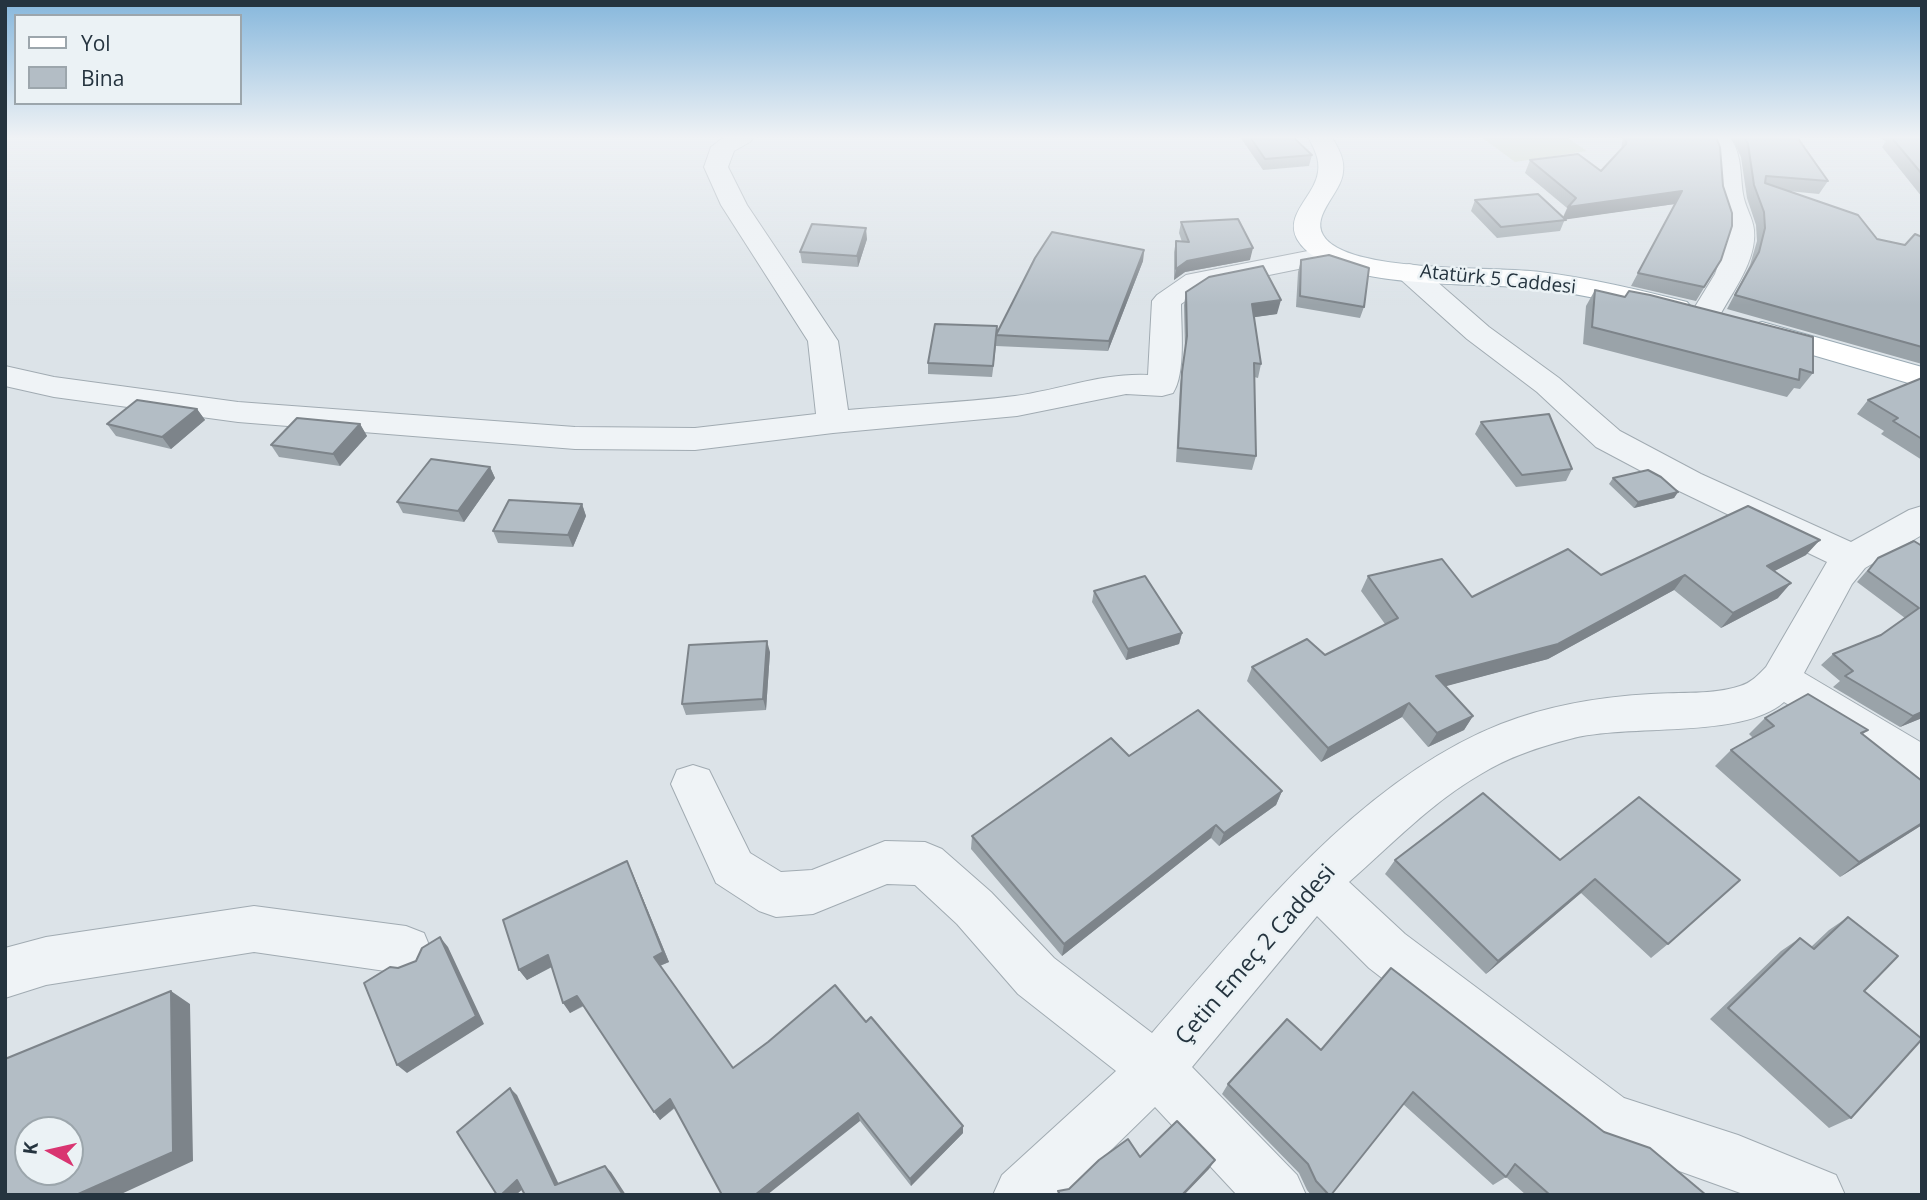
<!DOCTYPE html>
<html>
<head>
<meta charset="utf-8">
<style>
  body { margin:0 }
  #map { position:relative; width:1927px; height:1200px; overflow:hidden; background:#dce3e8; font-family:"Open Sans",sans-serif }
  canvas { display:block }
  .frame { position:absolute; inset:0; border:7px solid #25343f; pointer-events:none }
  .legend { position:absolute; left:14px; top:14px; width:228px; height:91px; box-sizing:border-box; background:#ebf2f5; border:2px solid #9ca6ac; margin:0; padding:9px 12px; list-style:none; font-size:21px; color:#25343f }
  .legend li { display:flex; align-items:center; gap:14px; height:35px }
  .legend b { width:35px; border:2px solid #9ca6ac }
  .north { position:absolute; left:14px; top:1116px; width:70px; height:70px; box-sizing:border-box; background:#ebf2f5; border:2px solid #9ca6ac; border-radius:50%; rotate:278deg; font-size:19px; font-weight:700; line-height:28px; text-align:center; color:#25343f }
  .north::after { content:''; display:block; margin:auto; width:24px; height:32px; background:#d93571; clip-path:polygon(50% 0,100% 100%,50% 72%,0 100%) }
</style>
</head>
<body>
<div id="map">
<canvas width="1927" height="1200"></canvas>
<div class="frame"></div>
<ul class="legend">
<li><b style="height:9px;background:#fff"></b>Yol</li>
<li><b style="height:19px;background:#b3bdc5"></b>Bina</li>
</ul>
<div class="north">K</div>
</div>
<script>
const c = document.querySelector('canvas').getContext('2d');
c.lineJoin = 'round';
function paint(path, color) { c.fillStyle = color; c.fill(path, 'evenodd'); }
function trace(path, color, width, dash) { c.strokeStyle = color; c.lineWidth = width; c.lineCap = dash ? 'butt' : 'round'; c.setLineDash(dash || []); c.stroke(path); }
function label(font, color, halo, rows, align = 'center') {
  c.font = font + ' "Open Sans",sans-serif'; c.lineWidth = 5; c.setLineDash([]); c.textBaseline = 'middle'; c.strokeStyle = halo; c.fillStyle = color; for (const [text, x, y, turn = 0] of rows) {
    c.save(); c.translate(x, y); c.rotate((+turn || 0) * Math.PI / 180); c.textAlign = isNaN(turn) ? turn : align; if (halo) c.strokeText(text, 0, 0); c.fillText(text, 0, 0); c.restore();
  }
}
paint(new Path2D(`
  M1481,137h85l21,14 -72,11z`), '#c7d2bc');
const minor = new Path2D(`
  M724,137h30l-4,5 -16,9 -6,16 19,38 91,136 10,69c55,-5 111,-7 167,-14 45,-6 86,-23 133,-21l4,-74 5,-6 29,-20 142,-28 10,2 4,6 -4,6 -10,2 -123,25 -24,16c0,24 5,69 -8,89l-11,3 -36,-2 -109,22 -184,17 -138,17 -120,-1 -337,-27 -184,-25 -49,-11v-20l49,11 184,25 337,25 120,1 121,-14 -8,-73 -87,-136 -17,-38 7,-20z
  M1706,137h24c12,18 10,36 13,57 2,13 10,24 11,36 3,30 -21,61 -34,85l-5,6 -10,3 -10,-3 -5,-6 25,-41 12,-34v-14l-9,-27 -2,-40z
  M1409,264l10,2 70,61 70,51 61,53 81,43 150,68 58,-32 13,-4v29l-57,33 -13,16 -48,89 118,70v42l-15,-6 -123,-77c-43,38 -157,21 -214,37 -31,8 -62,18 -89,35 -49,28 -90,71 -132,108l56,52 219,164 114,37 98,40 9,20h-99l-156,-56 -221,-171 -52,-52 -125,151 105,108 9,20h-69l-82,-88 -90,88h-72l9,-20 114,-104 -98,-77 -61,-70 -42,-39 -28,-1 -74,30 -37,3 -17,-6 -43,-28 -45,-99 6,-14 16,-5 16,5 41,83 31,19 31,-2 73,-29 40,1 17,7 49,43 63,66 98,75c99,-113 206,-252 349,-309 48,-19 99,-27 150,-30 29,-2 62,1 89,-8 11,-3 18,-11 26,-19l61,-105 -150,-72 -81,-43 -59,-55 -70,-53 -68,-61 -4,-6 4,-6z
  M254,906l152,20 18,7 7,17 -7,17 -18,7 -152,-22 -208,33 -41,13v-50l41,-11z`);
const major = new Path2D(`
  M1308,137h24c6,11 13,22 11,35 -1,20 -32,43 -20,63 22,39 174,31 217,37 50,6 99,18 147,30l5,6 -5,6 -10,3c-45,-11 -90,-22 -136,-28 -56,-8 -214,4 -244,-50 -13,-25 18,-43 21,-67 2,-13 -4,-24 -10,-35z
  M1762,322l160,45v20l-171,-50 -4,-6 4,-6z`);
trace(minor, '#a1abb2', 2);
trace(major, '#9aaab4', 2);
paint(minor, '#eff3f6');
paint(major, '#fff');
paint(new Path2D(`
  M1240,137h53l19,18 -3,11 -46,4z
  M1623,137h93l5,123 -25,41 -65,-15 44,-82 -110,15 -5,12 -63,7 -26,-27 4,-11 88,17 4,-9 -42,-35 5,-13 71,11 20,-21z
  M1731,137h66l31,44 -9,13 -31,-3 89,48 28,6 17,-8v127l-195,-55 23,-44 7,-24 -1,-16 -9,-27 -6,-41z
  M1877,137h45v60l-40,-50 4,-6z
  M1181,222l69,38 -65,12 -11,8v-28l2,-11 6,1 -3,-9z
  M867,239l-9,28 -56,-4 -2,-11z
  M1144,250l-1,11 -35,90 -112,-5 -4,31 -64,-3v-11l69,-30z
  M1301,260l63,47 -4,11 -64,-11 2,-35z
  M1595,290l218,83 -13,16 -6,-1 -7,9 -204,-53 3,-38z
  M1186,292l91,22 -23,3 7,47 -3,14 -4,-1 2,79 -4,14 -76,-8 4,-77 5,-35 -1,-45z
  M1922,378v82l-41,-26 3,-3 -27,-17 11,-14z
  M197,409l8,11 -34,29 -55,-13 -9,-12z
  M1481,422l91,47 -6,12 -50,6 -41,-53z
  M360,424l7,12 -27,30 -61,-9 -8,-12z
  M490,467l5,11 -31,44 -61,-9 -6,-11z
  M1613,478l65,14 -4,6 -40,10 -25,-24z
  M582,504l4,12 -13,31 -75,-4 -5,-12z
  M1922,546v172l-22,9 -67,-40 7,-6 -19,-16 12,-11 48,-19 24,-17 -48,-36 21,-24z
  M1806,555l-32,16 4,27 -57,30 -47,-38 -126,69 -103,27 28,30 -9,14 -36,17 -26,-30 -81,45 -74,-81 5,-14 73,-12 60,-31 -24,-33 7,-15 104,21 129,-22z
  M1094,591l88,42 -3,11 -53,16 -34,-58z
  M770,652l-4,58 -80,5 -4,-11z
  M1765,718l103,12 -5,4 59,91 -82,52 -125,-111 16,-16 22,-12 -4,-4z
  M1129,756l153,35 -6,14 -57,41 -8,-8 -149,118 -91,-107 1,-13z
  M1639,797l29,147 -17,14 -70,-65 -95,81 -101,-100 10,-14h165z
  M632,872l37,90 -9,4 73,102 133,-46 97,111 -52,53 -51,-65 -185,-13 -15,12 -76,-114 -14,7 -18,-46 -25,13 -8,-10z
  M1848,917l16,74 -13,127 -22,10 -119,-109 71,-68 19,-13 11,9 18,-17z
  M1321,1050l283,82 102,63h-180l-20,-18 -13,8 -90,-81 -72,91h-20l-4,-5 -8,-17 -77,-79 6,-10z`), '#9aa3a9');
paint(new Path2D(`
  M1682,191l-7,13 -113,16 6,-13z
  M866,228l1,11 -9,28 -1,-11z
  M1253,248l-3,12 -65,12 -11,8 2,-11 11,-8z
  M1144,250l-1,11 -35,90 1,-10z
  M1281,300l-4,14 -28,4 3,-14z
  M197,409l8,11 -34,29 -9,-12z
  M360,424l7,12 -27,30 -7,-12z
  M490,467l5,11 -31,44 -6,-11z
  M1678,492l-4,6 -40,10 4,-6z
  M582,504l4,12 -13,31 -5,-12z
  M1820,540l-14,15 -51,26 12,-15z
  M1685,575l-11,15 -126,69 -120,32 8,-15z
  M1791,583l-13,15 -57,30 12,-15z
  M1182,633l-3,11 -53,16 2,-11z
  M767,641l3,11 -4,58 -3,-11z
  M1409,703l-7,14 -81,45 7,-14z
  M1922,712v6l-22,9 13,-11z
  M1473,716l-9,14 -36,17 9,-14z
  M1282,791l-6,14 -57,41 5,-13z
  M1922,823v2l-82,52 19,-15z
  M1216,825l-5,13 -149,118 2,-12z
  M627,861l5,11 37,90 -10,4 -5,-9z
  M1595,879l-14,14 -95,81 12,-13z
  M440,937l8,10 36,77 -77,49 -10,-8z
  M548,955l7,10 -28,15 -8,-10z
  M171,991l19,13 3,157 -74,34h-43z
  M577,996l7,9 -14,8 -7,-10z
  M510,1088l7,7 45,96 -7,-6z
  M670,1099l5,8 -15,13 -6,-8z
  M858,1113l2,8 -93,74h-12z
  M963,1126v7l-52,53 -1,-7z
  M1215,1160l-6,9 -25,26h-2z
  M605,1166l6,6 15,23h-3z
  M517,1180l8,7 -9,8h-15z`), '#7d848a');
const building = new Path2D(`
  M1250,137h43l19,18 -47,4z
  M1627,137h89l4,10 3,39 9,27v13l-11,34 -17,27 -66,-14 44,-82 -114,16 8,-9 -46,-38 48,-6 23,17 25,-27z
  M1745,137h52l31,44 -62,-5 -1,7 93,32 19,24 28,6 10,-11 7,3v110l-187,-52 24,-43 6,-24 -1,-16 -10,-27 -6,-41z
  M1891,137h31v37z
  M1538,194l28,26 -65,7 -26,-27z
  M1238,219l15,29 -66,13 -11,8v-28l13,1 -8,-20z
  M812,224l54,4 -9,28 -57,-4z
  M1052,232l92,18 -35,91 -113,-6 -3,31 -65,-3 7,-39 62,2 -1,9 39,-77z
  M1329,255l40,13 -5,39 -64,-11 1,-36z
  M1263,266l18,34 -29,4 9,60 -7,-1 2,93 -78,-8 4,-76 5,-36 -1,-44 23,-15z
  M1595,290l30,7 4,-6 21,4 163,42v36l-13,-4 -1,11 -207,-53z
  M1922,378v61l-29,-18 5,-3 -30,-18z
  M137,400l60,9 -35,28 -55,-13z
  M1549,414l23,55 -50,6 -41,-53z
  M297,418l63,6 -27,30 -62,-9z
  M431,459l59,8 -32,44 -61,-9z
  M1648,470l13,7 17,15 -40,10 -25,-24z
  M509,500l73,4 -14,31 -75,-4z
  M1748,506l72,34 -53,26 24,17 -58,30 -48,-38 -127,69 -122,32 37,40 -36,17 -28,-30 -81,45 -76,-81 55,-28 18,16 73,-37 -30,-42 74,-17 30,38 96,-48 33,26z
  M1914,541l8,5v166l-9,4 -68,-40 8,-5 -20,-17 48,-19 38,-27 -51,-37 10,-13z
  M1145,576l37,57 -54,16 -34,-58z
  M767,641l-4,58 -81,5 7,-59z
  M1808,694l60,36 -7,3 61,48v42l-63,39 -128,-112 43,-24 -9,-8z
  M1198,710l84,81 -58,42 -8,-8 -152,119 -92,-108 139,-98 18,18z
  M1483,793l77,67 79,-63 101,83 -72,64 -73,-65 -97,82 -103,-101z
  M627,861l36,91 -9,5 79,111 35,-26 67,-57 31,37 5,-5 92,109 -53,53 -52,-66 -103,82h-33l-52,-96 -16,13 -77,-116 -14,7 -15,-48 -29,15 -16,-50z
  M1848,917l50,39 -34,35 58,48 -71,79 -123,-110 72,-70 14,11z
  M440,937l36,79 -79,49 -33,-82 26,-16 8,1 18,-7 6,-13z
  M1391,968l213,164 46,16 56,47h-156l-35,-31 -9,13 -93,-85 -82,103h-2l-13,-14 -8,-17 -80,-80 59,-65 34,31z
  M171,991l2,161 -97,43h-71v-136zM28,1130h42v42h-42z
  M510,1088l45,97 50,-19 18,29h-98l-8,-15 -16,15h-4l-40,-63z
  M1177,1121l38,39 -33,35h-122l-2,-4 11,-2 30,-29 29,-21 12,18z`);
paint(building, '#b3bdc5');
trace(building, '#7d848a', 2);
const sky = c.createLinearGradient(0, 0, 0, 305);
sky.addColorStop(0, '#86b7dc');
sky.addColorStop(0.45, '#eff2f5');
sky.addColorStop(1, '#eff2f500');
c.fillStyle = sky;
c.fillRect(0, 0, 1927, 305);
label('19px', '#25343f', '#ebf2f5', [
  ["Atatürk 5 Caddesi",1498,280,6]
]);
label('23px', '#25343f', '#ebf2f5', [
  ["Çetin Emeç 2 Caddesi",1256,955,-49]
]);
</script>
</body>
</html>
